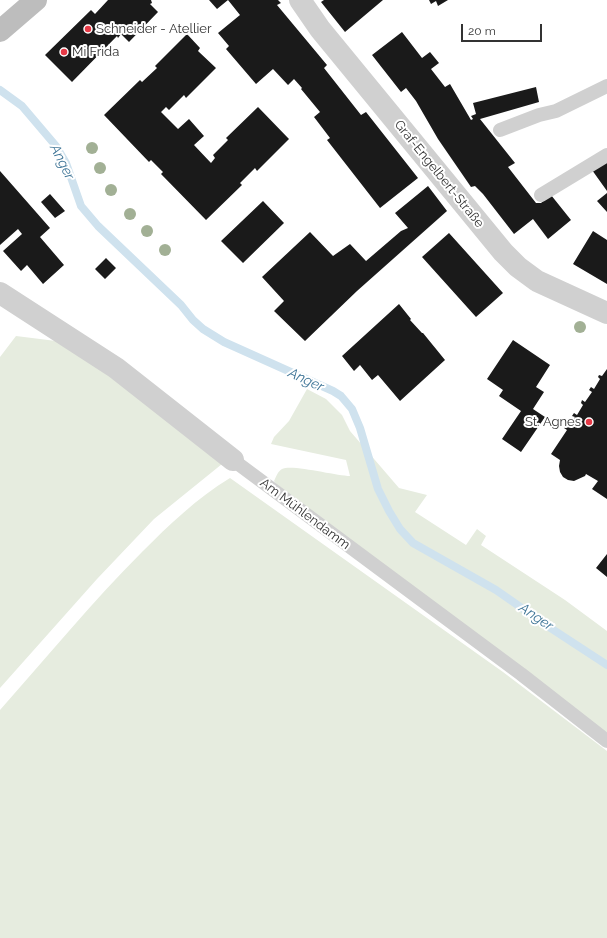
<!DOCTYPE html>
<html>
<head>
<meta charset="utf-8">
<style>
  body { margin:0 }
  #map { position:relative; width:607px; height:938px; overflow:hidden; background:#fff; font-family:Raleway,sans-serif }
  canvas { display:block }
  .scale { position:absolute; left:461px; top:24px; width:81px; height:18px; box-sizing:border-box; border:2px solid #333; border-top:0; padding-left:5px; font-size:12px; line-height:14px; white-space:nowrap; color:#333; -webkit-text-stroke:3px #fff; paint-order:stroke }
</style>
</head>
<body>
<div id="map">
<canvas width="607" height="938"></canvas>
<div class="scale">20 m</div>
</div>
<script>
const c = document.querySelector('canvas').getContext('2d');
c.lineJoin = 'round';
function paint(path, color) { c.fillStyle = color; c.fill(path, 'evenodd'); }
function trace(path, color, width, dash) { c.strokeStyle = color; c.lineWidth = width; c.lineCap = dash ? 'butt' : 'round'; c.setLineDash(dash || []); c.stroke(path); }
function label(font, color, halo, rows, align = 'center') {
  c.font = font + ' Raleway,sans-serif'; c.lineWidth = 4; c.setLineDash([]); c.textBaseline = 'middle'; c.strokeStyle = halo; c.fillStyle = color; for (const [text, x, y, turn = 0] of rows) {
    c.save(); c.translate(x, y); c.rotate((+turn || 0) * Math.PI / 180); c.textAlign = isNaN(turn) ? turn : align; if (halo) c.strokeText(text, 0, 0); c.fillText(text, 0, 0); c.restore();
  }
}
paint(new Path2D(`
  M16,336l48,6 128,95 30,27 -68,55 -57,60 -97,109v-331z
  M307,389l19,10 16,16 8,16 49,57 28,7 -12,17 51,33 11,-16 9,7 -5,9 84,55 42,31v102l-329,-246 -4,-6c2,-4 4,-10 8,-12 10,-5 54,7 68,7l-4,-16 -75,-16 3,-7 15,-16z
  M230,478l273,194 104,79v187h-607v-228c47,-53 92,-108 142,-158 27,-27 55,-54 88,-74z`), '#e6ecdf');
trace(new Path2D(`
  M0,90l22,16 34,40 10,17 15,43 17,20 83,79 12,15 10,9 21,13 109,49 8,5 11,13 8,19 18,61 11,22 11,18 13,14 83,47 56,39 55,36`), '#cfe2ee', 8);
paint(new Path2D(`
  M108,0h43l1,3 -2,1 8,8 -29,30 -8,-8 -3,4 -1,-2 -45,46 -27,-27 46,-45 4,4z
  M209,0h19l-11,9z
  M228,0h50l3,3 -4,2 50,60 -3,3 37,47 5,-3 52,66 -38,30 -53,-68 3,-2 -16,-21 6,-5 -19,-23 1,-1 -8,-9 -6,6 -15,-16 -17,15 -30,-35 3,-3 -11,-13 22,-18z
  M324,0h59l-38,32 -24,-30z
  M429,0h19l-10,6 -2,-5 -5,3z
  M402,32l20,26 8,-6 9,11 -8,6 14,18 5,-3 21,36 2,-1 -2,-3 5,-2 -3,-11 63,-16 3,15 -59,17 35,44 -7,4 28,36h5l10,-8 20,25 -23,19 -15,-20 -19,15 -31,-40 -8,-8 -4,1 -33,-48 -22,-38 -10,-13 -5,4 -29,-37z
  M187,34l13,14 -2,3 18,17 -30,30 -2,-3 -15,15 -3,-3 -5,5 17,17 11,-10 15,17 -10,9 17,18 4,-5 -2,-3 15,-15 -2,-2 32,-31 31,32 -32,32 -2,-3 -15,15 2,2 -36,35 -45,-46 2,-2 -12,-12 -2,2 -45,-47 36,-35 2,2 15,-14 -2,-2z
  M607,160v31l-15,-21z
  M0,171l50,57 -10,9 24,28 -21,19 -16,-19 -6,6 -18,-20 19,-17 -4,-5 -18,16z
  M428,186l19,25 -90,80 -52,50 -31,-30 10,-10 -22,-24 48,-45 23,24 17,-12 16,17 35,-30 7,-3 -13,-15z
  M607,193v19l-10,-11z
  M50,194l15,17 -10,7 -14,-16z
  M263,201l21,22 -41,40 -22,-22z
  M593,231l14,9v44l-34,-20z
  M449,233l54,60 -27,24 -54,-60z
  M106,258l10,10 -11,11 -10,-10z
  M399,304l12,15 -1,1 12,13h1l22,27 -45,41 -22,-26 -6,5 -12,-15 -6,6 -12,-15z
  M513,340l37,25 -14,22 8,5 -11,17 12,8 -24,35 -19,-13 19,-28 -22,-15 4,-6 -16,-11z
  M607,369v130l-15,-10 6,-8 -12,-7 -1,2 -11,5 -6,-1 -5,-3 -3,-5 -1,-6 1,-6 -9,-6 16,-24 -3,-2 2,-2 2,1 7,-10 -3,-1 2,-3 3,2 6,-10 -2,-2 1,-3 3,2 7,-10 -3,-2 2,-3 3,2 6,-10 -2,-2 1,-2 3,1z
  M607,554v23l-11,-9z`), '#1a1a1a');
trace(new Path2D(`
  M500,130l39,-15 17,-4 51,-25
  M541,195l66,-40
  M233,460l288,214 86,67`), '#d0d0d0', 14);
trace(new Path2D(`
  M300,0l20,29 183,223 15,15 19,14 70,32
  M0,293l116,75 117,92`), '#d0d0d0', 22);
trace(new Path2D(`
  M0,31l36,-31`), '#bdbdbd', 22);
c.fillStyle = '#a2b095';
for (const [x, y] of [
  [92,148],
  [100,168],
  [111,190],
  [130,214],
  [147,231],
  [165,250],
  [580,327]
]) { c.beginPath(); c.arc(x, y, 6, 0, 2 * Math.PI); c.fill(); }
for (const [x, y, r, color] of [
  [88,29,4,"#e63946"],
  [64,52,4,"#e63946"],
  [589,422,4,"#e63946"]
]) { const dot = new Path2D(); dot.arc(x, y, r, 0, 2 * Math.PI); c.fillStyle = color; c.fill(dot); trace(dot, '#fff', 1.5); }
label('13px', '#333', '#fff', [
  ["Schneider - Atellier",96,29],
  ["Mi Frida",72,52],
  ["St. Agnes",581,422,"right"]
], 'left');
label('13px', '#333', '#fff', [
  ["Graf-Engelbert-Straße",439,174,51],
  ["Am Mühlendamm",305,514,37]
]);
label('italic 14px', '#3f7597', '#fff', [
  ["Anger",62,162,63],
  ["Anger",306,380,25],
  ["Anger",536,617,34]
]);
</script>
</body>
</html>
